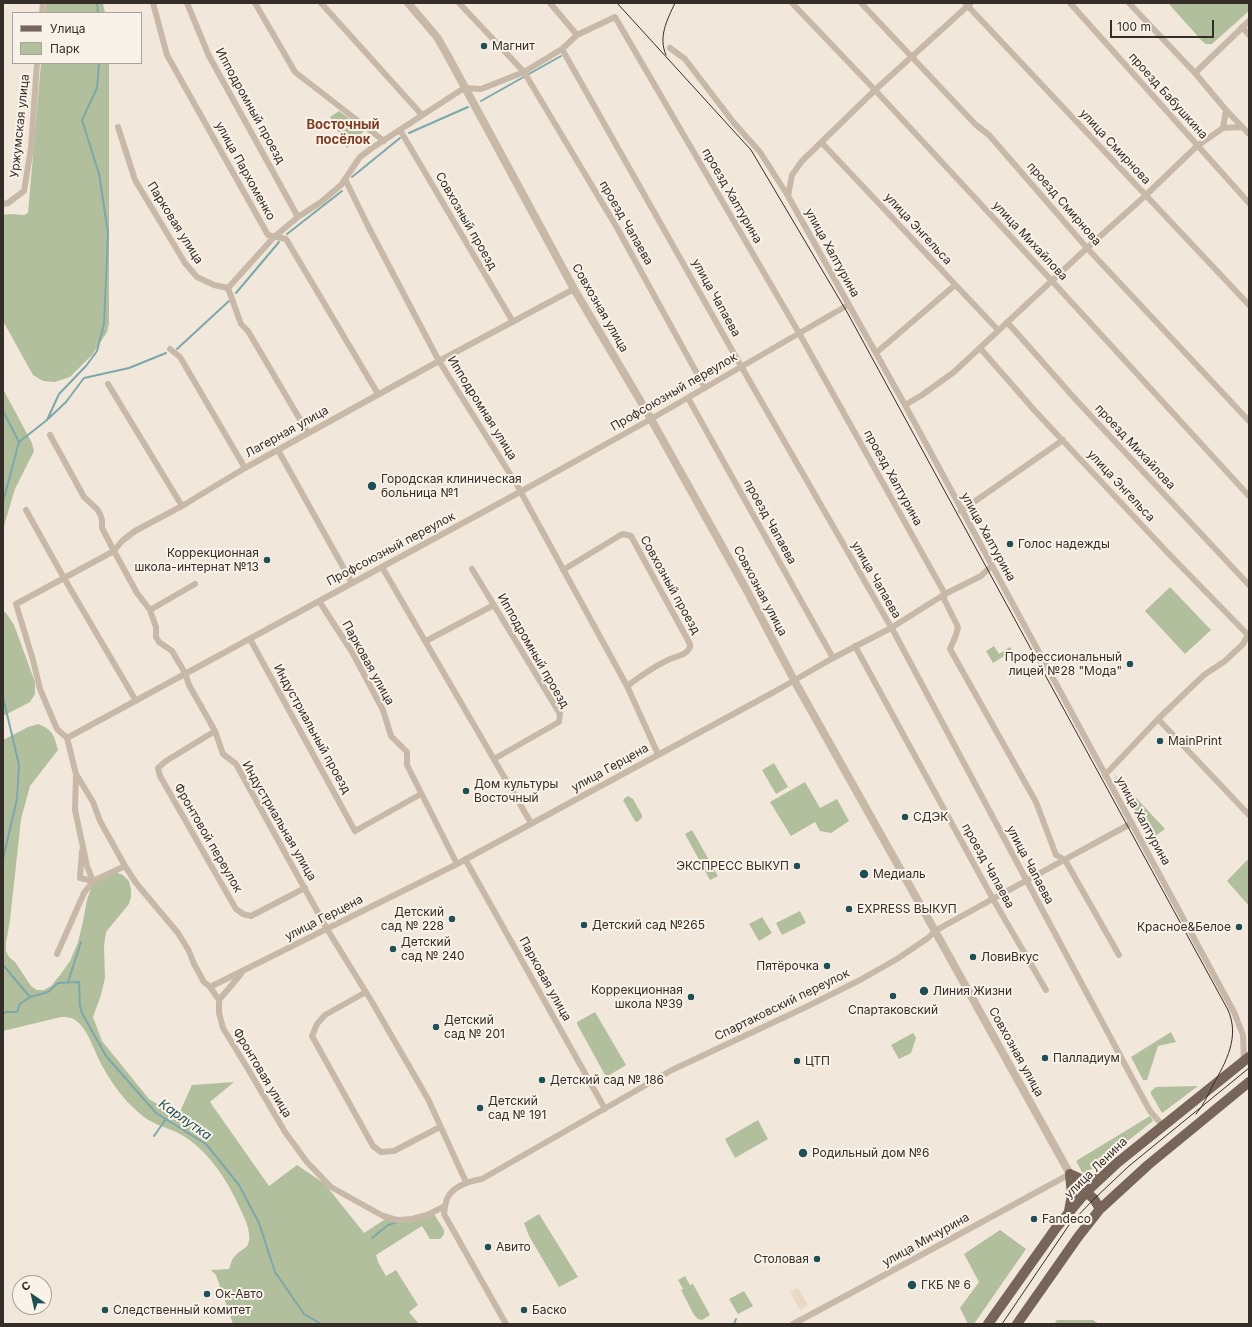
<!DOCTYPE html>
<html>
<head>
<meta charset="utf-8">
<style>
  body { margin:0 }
  #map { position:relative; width:1252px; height:1327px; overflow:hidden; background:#f1e8db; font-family:Inter,sans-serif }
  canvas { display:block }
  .frame { position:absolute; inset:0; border:4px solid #352d28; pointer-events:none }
  .legend { position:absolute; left:12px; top:12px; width:130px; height:52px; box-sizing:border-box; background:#f9f2e8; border:1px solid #aba39b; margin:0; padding:5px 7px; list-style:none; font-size:12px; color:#352d28 }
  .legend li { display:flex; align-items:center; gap:8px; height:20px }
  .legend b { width:20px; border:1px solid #aba39b }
  .north { position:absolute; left:12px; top:1275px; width:40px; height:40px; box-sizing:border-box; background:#f9f2e8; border:1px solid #aba39b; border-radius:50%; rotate:326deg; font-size:11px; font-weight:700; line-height:16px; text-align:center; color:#352d28 }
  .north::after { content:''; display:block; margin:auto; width:14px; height:18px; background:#1f4f55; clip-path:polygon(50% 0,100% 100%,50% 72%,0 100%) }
  .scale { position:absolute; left:1110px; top:20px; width:104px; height:18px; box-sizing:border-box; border:2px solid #352d28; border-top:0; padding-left:5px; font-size:12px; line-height:14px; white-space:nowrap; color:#352d28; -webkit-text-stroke:3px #f9f2e8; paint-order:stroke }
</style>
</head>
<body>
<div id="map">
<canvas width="1252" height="1327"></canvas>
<div class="frame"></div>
<ul class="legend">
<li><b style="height:5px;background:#77655a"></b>Улица</li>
<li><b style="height:11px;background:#b2bf9c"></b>Парк</li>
</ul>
<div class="north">С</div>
<div class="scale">100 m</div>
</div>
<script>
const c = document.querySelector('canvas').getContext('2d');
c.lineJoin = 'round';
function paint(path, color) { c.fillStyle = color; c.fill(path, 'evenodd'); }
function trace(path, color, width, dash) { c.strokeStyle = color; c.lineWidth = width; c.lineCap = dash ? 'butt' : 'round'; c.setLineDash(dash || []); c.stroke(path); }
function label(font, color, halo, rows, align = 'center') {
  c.font = font + ' Inter,sans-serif'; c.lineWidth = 4; c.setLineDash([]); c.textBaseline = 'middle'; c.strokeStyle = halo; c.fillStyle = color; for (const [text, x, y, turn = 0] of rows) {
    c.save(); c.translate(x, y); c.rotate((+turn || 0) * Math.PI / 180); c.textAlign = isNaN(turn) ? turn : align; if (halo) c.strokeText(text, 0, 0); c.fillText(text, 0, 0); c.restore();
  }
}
paint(new Path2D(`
  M46,3h57l2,10h-60z
  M1168,3h81v8l-37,33h-6l-4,-3z
  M41,63h68v261l-2,8 -15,23 -22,22 -15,5 -12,-1 -10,-6 -30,-54v-106l7,-1 14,1 4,-2z
  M339,111l26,19 -18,18 -17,-31z
  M3,389l29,54 2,8 -19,38 -12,40z
  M1170,587l41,43 -26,24 -40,-43z
  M3,611l3,2 8,12 21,57v12l-5,8 -27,14z
  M994,646l5,8 11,-7 2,4 -19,12 -7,-12z
  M38,724c15,6 16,11 20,26l-28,36 -9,33 -11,101 -4,23v8l3,6 6,5 16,24 6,4h7l7,-4 9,-11 10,-14 8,-19 4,-16 5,-26 4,-12 7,-9 17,-7 8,3 6,6 2,8v8l-2,7 -23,28 -2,14 1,32 -4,17 -8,22 9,24 47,58 29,17 14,-31 42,-3 -24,20 59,84 28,-21 28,19 39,49 23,-15 8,4 39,-8 10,16v4l-4,5h-10l-8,-13 -46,29 2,7 8,14 10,-6 22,35 -9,7 10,12h-186l-17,-49 -5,-5 18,-1c1,-3 2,-6 3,-9 10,-15 21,-8 16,-32 -2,-8 -6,-15 -9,-22 -13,-28 -32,-57 -59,-72 -15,-8 -29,-9 -42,-22 -14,-12 -25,-27 -34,-43 -9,-14 -15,-40 -29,-49 -4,-3 -9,-3 -14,-3l-58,14v-291l25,-13z
  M774,763l14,24 -12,7 -14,-24z
  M1114,774l51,55 -14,10z
  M805,782l15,26 17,-9 12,22 -18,12 -11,-2 -5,-9 -24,14 -21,-34z
  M628,796l5,3 9,16v3l-5,4 -2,-1 -12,-21 2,-2z
  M692,830l26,46 -8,4 -25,-46z
  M1247,860l2,2v44l-22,-25z
  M800,911l6,12 -24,12 -6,-12z
  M762,917l10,16 -13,8 -10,-17z
  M595,1012l31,53 -18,11 -3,-1 -28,-51v-2z
  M1171,1032l5,10 -18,4 -11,34h-4l-12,-23z
  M913,1033l3,5 -5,15 -12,6 -8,-14z
  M1198,1086l-36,27 -11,-19v-3l5,-4z
  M1150,1116l3,5 -61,48 -8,4 -2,-1 -6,-11z
  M758,1120l10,19 -33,19 -10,-19z
  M539,1214l39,63 -19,10 -30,-51 -5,-13z
  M1000,1230l26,19 -52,75h-6l-8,-16 19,-26 -15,-28z
  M685,1276l5,9 3,-1 17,31 -8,5 -4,-1 -4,-4 -13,-25 2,-1 -5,-9z
  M744,1291l9,15 -15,8 -9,-15z
  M1057,1320h36l6,4h-45z`), '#b2bf9c');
paint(new Path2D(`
  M798,1288l10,17 -8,5 -10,-18z`), '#e8d9c3');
trace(new Path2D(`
  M97,3l1,10
  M481,101l80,-45
  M409,133l59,-26
  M352,177l48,-39
  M287,234l55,-43
  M236,293l43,-51
  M177,349l52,-48
  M3,411l16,31
  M48,419l18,-17 18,-24 45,-10 37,-15
  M3,502l16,-60 28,-22 12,-26 27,-28 11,-15 7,-27 4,-91 -9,-59 -17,-54 15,-32 2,-25
  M3,697l16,68 -2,34 -14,60
  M3,965l27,32
  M68,982l13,-40
  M3,1014l3,-2h11l3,-8 10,-7 18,-5 10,-9 21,-1 1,24 2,7 24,43 50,57 50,31 33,41 20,38 16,49 29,42 17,10
  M154,1136l12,-17
  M372,1238l16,-13 10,-3
  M734,1324l2,-5`), '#7ca8ac', 2);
trace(new Path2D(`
  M153,3l14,52 101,180 18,4 92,155
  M187,3l22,53 89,161
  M255,3l40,69 89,69
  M321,3l101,112
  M459,3l65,69 92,154 89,162
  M550,3l27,32
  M792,3l83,87 177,191 197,215
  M861,3l115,122 13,10 98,113 162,173
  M965,3l284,302
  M1070,3l179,200
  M1129,3l66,70 31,37 23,24
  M42,13l1,-10
  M1242,27l7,8
  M670,48l15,11 49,64 26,29 28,44 117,209 329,607 9,23 1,25
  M562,49l179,317 154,268 243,455 12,22 13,15
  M1195,73l54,-52
  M118,127l17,53 50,83 12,14 17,8 14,3 13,36 7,7 60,102
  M1223,128l19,-1
  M400,130l113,192
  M822,143l176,187
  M345,179l24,49 70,133 78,124 110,201 31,68
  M788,196l4,-21 10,-14 73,-71 96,-87
  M3,204l5,-1 16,-12 7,-43 6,-85
  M228,288l46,-51 24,-20 23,-15 20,-17 19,-28 12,-9 89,-58 5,-2 15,1 43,-17 38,-23 15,-14 38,-18 184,316 146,261 -1,5 14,28 -2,8 -6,14 86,153 20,53 9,5 54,95
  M1007,322l70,79 172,184
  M980,348l55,63 133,142 81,83
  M170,349l10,8 65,111
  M876,353l79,-68
  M108,384l74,122
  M688,398l145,260
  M905,405l17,-10 32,-23 133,-124 58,-52 52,-50 26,-18 3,-18
  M50,435l34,62 13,12 3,5 2,6v8l12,23 23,42 13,17 6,17v10l3,5 13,9 13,22 4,12 26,46 8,23 13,10 91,165 45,73 56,97 38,83
  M278,450l74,133
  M26,510l38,68 72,123
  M961,511l102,-71
  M382,567l149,256
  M472,569l88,145 -1,8 -65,37
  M563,570l56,-34 4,-2 8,2 59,108v3c-3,8 -13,9 -20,12 -16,7 -29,17 -43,27
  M319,601l33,51 31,58 8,26 16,16v13l50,99
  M150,610l45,-26
  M250,639l105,192 66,-37
  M426,641l68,-36
  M855,646l138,253 53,91
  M1158,719l91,96
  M215,731l-49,30 -8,7 2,8 76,133 7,5 8,2 54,-28
  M67,738l453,-246 131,-73 197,-114
  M67,738l-10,-9 -17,-40 -7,-29 -17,-56 98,-53 8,-10 13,-10 47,-25 63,-38 194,-107 135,-72
  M67,738l9,36 17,28 7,19 25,45 11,17 42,50 11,18 5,13 10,18 6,5 9,13v13l4,15 25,41 37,63 22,30 24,25 52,29 14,4 15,-1 15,-4 18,-9
  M1105,775l53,-56 46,-44 21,-14 18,-17 6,-11
  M82,851l-2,27 13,3 32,-15
  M465,859l140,250
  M57,954l27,-61 9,-12 -6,-15 -12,-56 1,-36
  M210,987l247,-123 317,-172 59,-34 58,-30 54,-34 36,-18 5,-5 6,-5
  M366,992l-41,23 -8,9 -5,12 61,110 8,6 13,-1 46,-24
  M219,1000l22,-26
  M506,1324l-62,-110c1,-5 1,-12 4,-17 6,-11 22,-16 34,-18l190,-109 134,-63 54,-27 37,-21 31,-21 7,-7c66,-37 131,-72 197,-108
  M793,1324l73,-39 204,-111`), '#c8b8a8', 6);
trace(new Path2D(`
  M408,3l29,34 12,21 125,231 73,123 99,177 48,91 141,251 135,243 7,11 9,7`), '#c8b8a8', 8);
trace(new Path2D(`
  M1070,1174l11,5h19
  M1086,1192l8,7 6,10
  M1069,1211l3,-16 -2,-21
  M988,1324l68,-96 30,-36 31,-29 132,-106
  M1017,1324l61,-87 22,-28 48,-44 101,-83`), '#77655a', 10);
trace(new Path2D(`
  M617,3l134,147 96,162 381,698c12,27 -2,52 -15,75 -5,10 -10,21 -17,29
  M666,55c-8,-18 1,-35 9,-52
  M1002,1324l67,-99 25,-26 35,-33 120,-98`), '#352d28', 1);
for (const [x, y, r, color] of [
  [484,46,4,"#1f4f55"],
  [372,486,5,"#1f4f55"],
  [1010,544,4,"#1f4f55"],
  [267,560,4,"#1f4f55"],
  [1130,664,4,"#1f4f55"],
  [1160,741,4,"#1f4f55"],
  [466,791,4,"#1f4f55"],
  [905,817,4,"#1f4f55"],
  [797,866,4,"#1f4f55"],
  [864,874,5,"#1f4f55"],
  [849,909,4,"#1f4f55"],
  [452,919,4,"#1f4f55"],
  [584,925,4,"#1f4f55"],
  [1239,927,4,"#1f4f55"],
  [393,949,4,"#1f4f55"],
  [973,957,4,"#1f4f55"],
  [827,966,4,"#1f4f55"],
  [924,991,5,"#1f4f55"],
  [893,996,4,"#1f4f55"],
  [691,997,4,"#1f4f55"],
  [436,1027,4,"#1f4f55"],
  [1045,1058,4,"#1f4f55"],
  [797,1061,4,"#1f4f55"],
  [542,1080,4,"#1f4f55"],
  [480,1108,4,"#1f4f55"],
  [803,1153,5,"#1f4f55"],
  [1034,1219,4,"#1f4f55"],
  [488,1247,4,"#1f4f55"],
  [817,1259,4,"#1f4f55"],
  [912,1285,5,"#1f4f55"],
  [207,1294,4,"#1f4f55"],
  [105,1310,4,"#1f4f55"],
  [524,1310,4,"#1f4f55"]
]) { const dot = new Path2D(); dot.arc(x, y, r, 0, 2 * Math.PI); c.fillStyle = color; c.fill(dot); trace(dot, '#f9f2e8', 1.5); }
label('12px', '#352d28', '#f9f2e8', [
  ["Магнит",492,46],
  ["Городская клиническая",381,479],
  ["больница №1",381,493],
  ["Голос надежды",1018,544],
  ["Коррекционная",259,553,"right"],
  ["школа-интернат №13",259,567,"right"],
  ["Профессиональный",1122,657,"right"],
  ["лицей №28 \"Мода\"",1122,671,"right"],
  ["MainPrint",1168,741],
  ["Дом культуры",474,784],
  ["Восточный",474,798],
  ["СДЭК",913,817],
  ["ЭКСПРЕСС ВЫКУП",789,866,"right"],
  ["Медиаль",873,874],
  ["EXPRESS ВЫКУП",857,909],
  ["Детский",444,912,"right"],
  ["сад № 228",444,926,"right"],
  ["Детский сад №265",592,925],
  ["Красное&Белое",1231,927,"right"],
  ["Детский",401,942],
  ["сад № 240",401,956],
  ["ЛовиВкус",981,957],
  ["Пятёрочка",819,966,"right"],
  ["Коррекционная",683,990,"right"],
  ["школа №39",683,1004,"right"],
  ["Линия Жизни",933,991],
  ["Спартаковский",893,1010,"center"],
  ["Детский",444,1020],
  ["сад № 201",444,1034],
  ["Палладиум",1053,1058],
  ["ЦТП",805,1061],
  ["Детский сад № 186",550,1080],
  ["Детский",488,1101],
  ["сад № 191",488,1115],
  ["Родильный дом №6",812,1153],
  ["Fandeco",1042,1219],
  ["Авито",496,1247],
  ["Столовая",809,1259,"right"],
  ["ГКБ № 6",921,1285],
  ["Ок-Авто",215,1294],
  ["Следственный комитет",113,1310],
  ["Баско",532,1310]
], 'left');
label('12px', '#352d28', '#f9f2e8', [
  ["проезд Бабушкина",1168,96,48],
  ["Ипподромный проезд",250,106,61],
  ["Уржумская улица",20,126,-84],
  ["улица Смирнова",1115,147,47],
  ["улица Пархоменко",245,171,61],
  ["проезд Халтурина",732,196,60],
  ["проезд Смирнова",1064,204,49],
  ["Совхозный проезд",466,221,60],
  ["Парковая улица",175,223,58],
  ["проезд Чапаева",626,223,60],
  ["улица Энгельса",918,229,47],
  ["улица Михайлова",1030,241,47],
  ["улица Халтурина",832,253,61],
  ["улица Чапаева",716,298,61],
  ["Совхозная улица",600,308,60],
  ["Профсоюзный переулок",674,392,-30],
  ["Ипподромная улица",482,408,58],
  ["Лагерная улица",287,432,-29],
  ["проезд Михайлова",1135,447,47],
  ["проезд Халтурина",893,478,61],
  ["улица Энгельса",1121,486,47],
  ["проезд Чапаева",770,522,61],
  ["улица Халтурина",988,537,61],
  ["Профсоюзный переулок",391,549,-28],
  ["улица Чапаева",876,580,60],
  ["Совхозный проезд",670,585,61],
  ["Совхозная улица",760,591,62],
  ["Ипподромный проезд",533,651,60],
  ["Парковая улица",368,663,61],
  ["Индустриальный проезд",312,729,61],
  ["улица Герцена",610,768,-29],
  ["Индустриальная улица",279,821,60],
  ["улица Халтурина",1143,821,61],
  ["Фронтовой переулок",208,838,60],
  ["улица Чапаева",1030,865,62],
  ["проезд Чапаева",988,866,61],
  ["улица Герцена",324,918,-27],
  ["Парковая улица",545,979,61],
  ["Спартаковский переулок",782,1005,-26],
  ["Совхозная улица",1016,1052,61],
  ["Фронтовая улица",262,1073,59],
  ["улица Ленина",1096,1168,-44],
  ["улица Мичурина",926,1240,-29]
]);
label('bold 13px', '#803f25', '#f9f2e8', [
  ["Восточный",343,125],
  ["посёлок",343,140]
]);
label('italic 13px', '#1f4f55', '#f9f2e8', [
  ["Карлутка",185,1120,35]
]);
</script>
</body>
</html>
